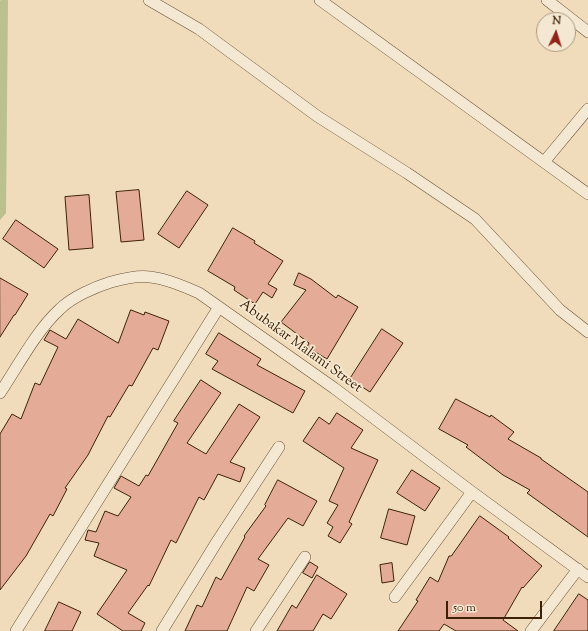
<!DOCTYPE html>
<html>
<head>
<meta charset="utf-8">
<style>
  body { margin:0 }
  #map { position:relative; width:588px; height:631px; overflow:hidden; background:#f0dcba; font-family:"Sorts Mill Goudy",serif }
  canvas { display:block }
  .north { position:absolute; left:536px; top:12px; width:40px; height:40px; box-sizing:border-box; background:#f5e8d2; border:1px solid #ab9881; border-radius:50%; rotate:4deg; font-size:11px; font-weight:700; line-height:16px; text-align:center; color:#3d2107 }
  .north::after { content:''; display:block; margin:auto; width:14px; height:18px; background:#8f2418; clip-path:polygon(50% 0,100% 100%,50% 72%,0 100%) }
  .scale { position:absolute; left:446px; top:601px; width:96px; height:18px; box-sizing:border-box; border:2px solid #3d2107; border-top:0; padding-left:5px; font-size:12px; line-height:14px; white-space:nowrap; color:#3d2107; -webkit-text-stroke:3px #f5e8d2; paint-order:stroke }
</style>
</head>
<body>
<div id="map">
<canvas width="588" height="631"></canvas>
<div class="north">N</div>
<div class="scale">50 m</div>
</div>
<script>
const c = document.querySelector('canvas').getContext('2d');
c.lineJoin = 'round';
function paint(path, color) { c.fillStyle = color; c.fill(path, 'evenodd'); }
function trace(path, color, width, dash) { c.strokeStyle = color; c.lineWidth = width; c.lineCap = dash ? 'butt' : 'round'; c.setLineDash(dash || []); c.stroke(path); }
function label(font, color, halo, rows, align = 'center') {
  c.font = font + ' "Sorts Mill Goudy",serif'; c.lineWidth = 3.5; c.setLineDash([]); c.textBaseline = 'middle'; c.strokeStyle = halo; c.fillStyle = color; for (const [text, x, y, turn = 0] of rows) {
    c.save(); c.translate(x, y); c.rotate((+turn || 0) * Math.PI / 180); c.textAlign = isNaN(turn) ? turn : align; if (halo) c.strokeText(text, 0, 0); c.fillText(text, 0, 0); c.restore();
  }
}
paint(new Path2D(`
  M1,0h7l-2,213 -6,7v-219z`), '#bbc08f');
const building = new Path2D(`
  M139,190l5,50 -23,2 -5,-50z
  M187,191l21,14 -29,43 -21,-14z
  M89,195l4,53 -24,2 -4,-53z
  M16,220l42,29 -14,19 -41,-29z
  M233,228l22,13 -1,2 29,18 -15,23 9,5 -5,9 -9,-6 -8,12 -21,-14 1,-3 -27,-16z
  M299,273l12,6 25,19 2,-3 20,12 -31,52 -20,-12 2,-4 -28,-21 25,-32 -12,-5z
  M0,278l28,16 -13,21h-1l-14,22z
  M131,310l13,5 1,-3 24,9 -11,29 -5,-2 -21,38 -3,-1 -19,32 -2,-1 -20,39 -23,33 2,1 -14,27 -3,-2 -24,42 -26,34v-156l12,-20 9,5 14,-36 5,2 18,-38 -14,-7 6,-10 16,9 12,-20 40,24z
  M382,329l21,14 -33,49 -20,-13z
  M219,333l42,26 -4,6 48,26 -12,22 -81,-44 6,-8 -12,-7z
  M201,380l20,13 -34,50 19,11 33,-50 21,13 -30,45 15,6 -5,14 -22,-8 -14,26 -5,-3 -23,46 -5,-3 -22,46 -1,-1 -20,28 17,10 -4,8h-18l-26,-17 30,-44 -33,-14 5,-13 -14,-3 3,-10 8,2 9,-21 13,5 13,-19 -17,-9 7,-12 18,10 7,-11 2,1 30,-53 -4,-2z
  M456,399l34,18 1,-2 23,17 -6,7 33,19v1l47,33v45l-61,-44 3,-3 -27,-15 -37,-28 2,-2 -29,-16z
  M337,413l26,17 -12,18 27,12 -29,62 3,2 -12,19 -12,-7 5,-9 -6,-4 11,-18 -9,-4 15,-33 -41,-27 16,-24 10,7z
  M412,470l28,18 -15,23 -28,-18z
  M278,480l39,21 -14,25 -15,-8 -30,41 11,6 -15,26 -7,-4 -20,44h-42l12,-26 5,2 14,-30 5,3 24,-43 -1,-1 22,-30 -1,-1z
  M389,509l26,7 -8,29 -26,-7z
  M480,516l29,21 -1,1 34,28 -19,22 -1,-1 -19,33 15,11h-62l-12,-7 -5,7h-41l20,-30 -2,-1 14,-23 8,5 11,-26h2z
  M310,562l8,5 -6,11 -9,-5z
  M392,563l2,18 -12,2 -2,-18z
  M317,575l30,19 -16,25 -8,-5 -10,17h-36l15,-26 4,3z
  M579,594l9,6v31h-34z
  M59,602l22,10 -9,19h-27z`);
paint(building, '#e4ac97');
trace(building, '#3d2107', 1);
const street = new Path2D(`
  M149,0l50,29 118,87 90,57 68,46 85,91 28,22
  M320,0l268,194
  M547,0l41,32
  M544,162l44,-53
  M0,393c18,-27 36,-62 60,-84 12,-12 35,-22 51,-27 11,-3 27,-7 39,-5 17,2 33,9 49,16l135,95 138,104 116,85
  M395,597l77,-105
  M16,631l203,-324
  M162,631l56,-91 61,-93
  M256,631l49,-74
  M531,631l47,-62`);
trace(street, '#6a5034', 12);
trace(street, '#f5e8d2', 11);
label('14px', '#3d2107', '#f5e8d2', [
  ["Abubakar Malami Street",300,347,36]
]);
</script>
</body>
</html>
